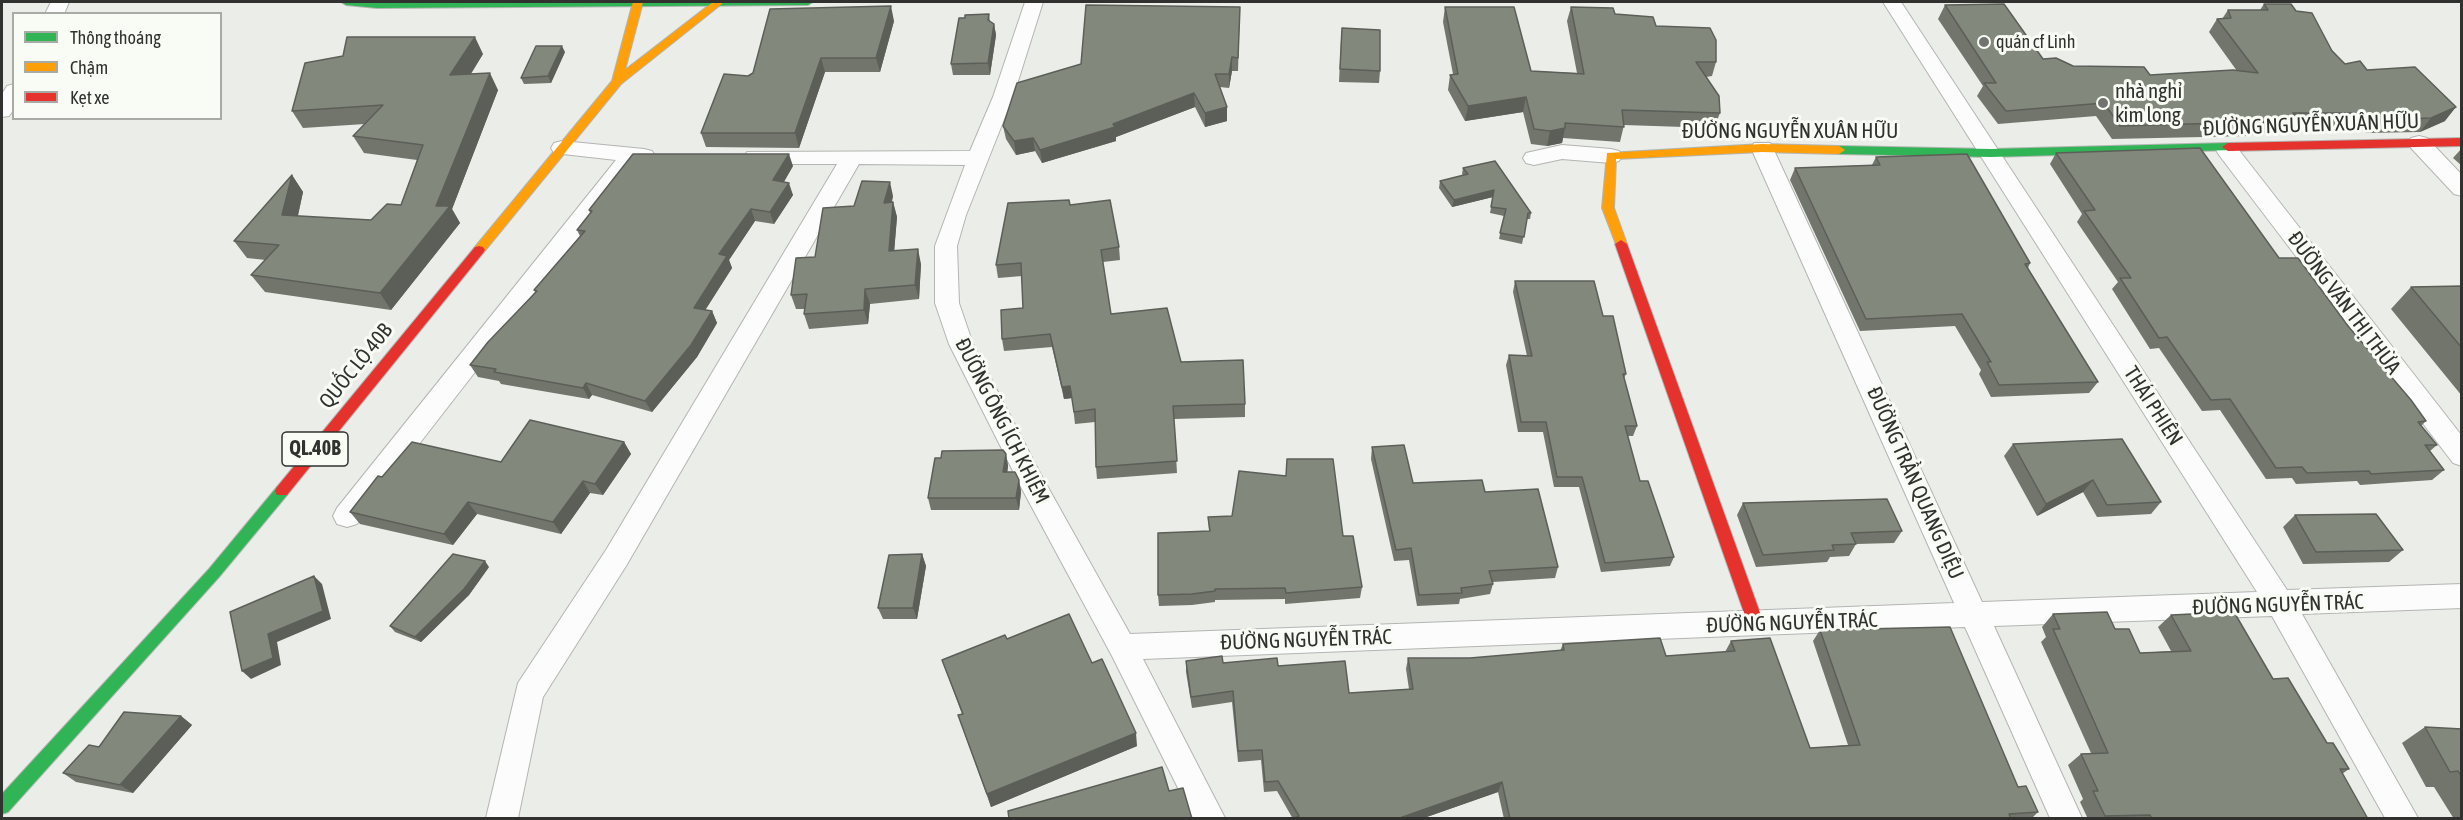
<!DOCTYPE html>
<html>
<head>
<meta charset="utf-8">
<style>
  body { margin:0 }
  #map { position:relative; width:2463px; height:820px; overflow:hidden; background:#eaede8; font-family:"Asap Condensed",sans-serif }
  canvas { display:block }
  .frame { position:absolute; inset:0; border:3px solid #31322f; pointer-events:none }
  .legend { position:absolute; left:12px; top:12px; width:210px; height:108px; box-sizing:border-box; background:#f8fcf4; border:2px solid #a8aba5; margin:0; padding:8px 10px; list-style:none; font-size:18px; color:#31322f }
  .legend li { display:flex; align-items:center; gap:12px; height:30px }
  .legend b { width:30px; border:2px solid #a8aba5 }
</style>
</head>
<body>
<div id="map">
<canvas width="2463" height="820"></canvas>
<div class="frame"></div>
<ul class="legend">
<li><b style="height:8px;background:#30b455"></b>Thông thoáng</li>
<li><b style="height:8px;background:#ff9f0a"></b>Chậm</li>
<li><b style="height:8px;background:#e5322d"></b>Kẹt xe</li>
</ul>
</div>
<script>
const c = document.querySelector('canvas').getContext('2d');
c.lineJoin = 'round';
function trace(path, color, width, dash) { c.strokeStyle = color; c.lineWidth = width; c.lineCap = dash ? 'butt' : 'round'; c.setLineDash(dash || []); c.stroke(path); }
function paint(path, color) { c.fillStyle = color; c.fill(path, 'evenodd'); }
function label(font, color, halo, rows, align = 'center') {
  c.font = font + ' "Asap Condensed",sans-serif'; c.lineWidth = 6; c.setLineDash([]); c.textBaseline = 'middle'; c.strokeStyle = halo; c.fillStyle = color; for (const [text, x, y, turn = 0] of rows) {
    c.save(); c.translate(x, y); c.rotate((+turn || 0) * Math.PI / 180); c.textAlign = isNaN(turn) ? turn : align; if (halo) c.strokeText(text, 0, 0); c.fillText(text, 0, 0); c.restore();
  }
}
const street = new Path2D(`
  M51,2h18l-5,12h-19z
  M1025,2h18l-30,95 -47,118 -9,31 2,57 14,41 67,129 90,161 824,-31 -203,-455 3,-5h16l3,5 209,454 275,-10 -374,-590h18l386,588 175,-6v24l-160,6 116,204h-33l-113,-202 -278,10 88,192h-32l-85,-191 -822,32 82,159h-32l-81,-162 -90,-167 -73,-145 -14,-41v-57l30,-81 -106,-1 -233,402 -83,131 -25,121h-32l32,-135 88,-133 231,-386h-82l-8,-2 -3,-5 3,-5 223,-1 23,-54z
  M14,84v25l-5,7 -7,1v-23l5,-8z
  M2419,136l8,2 35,37v21l-8,-2 -43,-46 -3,-5 3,-5z
  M562,141l82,8 8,2 3,5 -3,5 -14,1 -281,362 -10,3 -10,-3 -4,-8 4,-8 279,-348 -62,-7 -3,-5 3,-5z
  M2227,143l8,2 227,291v30l-9,-3 -234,-308 -3,-5 3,-5z
  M1562,145l49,4 8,2 3,5 -3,5 -8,2 -49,-4 -28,6 -8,-2 -3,-5 3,-5z`);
const fast = new Path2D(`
  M341,2h472l-5,3 -431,3 -31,-3z
  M2228,143l6,4 -2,3 -241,7 -152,-3 -6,-4 6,-4 152,3z
  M282,485l5,2 2,4 -2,4 -68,82 -211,235 -6,2v-20l207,-225 68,-82z`);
const slow = new Path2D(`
  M633,2h10l-18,68 88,-68h11l-103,82 -138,169h-8l-2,-3 2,-3 137,-166z
  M1762,144l77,2 6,4 -6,4 -77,-2 -146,7 -2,49 13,36 -2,3h-8l-15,-39 5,-55z`);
const jam = new Path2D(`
  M2462,138v8l-234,5 -6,-4 6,-4z
  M1621,240l6,4 137,380 -3,5 -5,2 -5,-2 -3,-5 -133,-380z
  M479,246l4,1 2,3 -2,3 -196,242h-10l-2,-4 2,-4 198,-240z`);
trace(street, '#b3b5b2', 2);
trace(fast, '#b3b5b2', 2);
trace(slow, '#b3b5b2', 2);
trace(jam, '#b3b5b2', 2);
paint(street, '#fcfcfc');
paint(fast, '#30b455');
paint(slow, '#ff9f0a');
paint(jam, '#e5322d');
paint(new Path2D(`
  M2264,4l32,7 49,53 22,6 78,51 -25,11 -54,1 -8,-7h-70l-3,3 -38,7 -135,3 -16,-23 -98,8 -21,-28 6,-10 -45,-67 7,-14 98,54 30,7 77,9 87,-4 -28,-39 8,-13h5l6,-9h32z
  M1240,7l-2,64h-6l-3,17 -9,-1 7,20v14l-22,6 -10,-20 -79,30v4l-74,22 -7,-12 -19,4 -10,-16 -3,-13 78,-62z
  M1445,7l86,64 46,2 -10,-52 4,-14 44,7 41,12 60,36 -4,14 -6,1 14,36 -6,15 -90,-3 -4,17 -57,-4 -1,5 -15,3 -16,-2 -8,-32 -58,9 -17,-31 2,-15 3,-1 -10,-52z
  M989,14l1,8 4,2 2,11 -6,40h-37l-2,-11 14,-46z
  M894,21l-14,51h-55l-26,76 -93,-1 -5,-14 47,-57z
  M1341,40l39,31 -1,12 -40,-1z
  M565,52l-14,31 -27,1 -3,-6z
  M483,54l-12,20 27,16 -46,119 8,14 -69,87 -126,-18 -14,-17 15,-15 -19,-2 -13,-17 58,-66 11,17 -5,24 73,4 30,-15 16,-45 -53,-7 -11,-17 12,-12 -62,4 -11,-17z
  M2462,148v18l-9,-8z
  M2056,153l223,105 69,68 78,95 -5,5 16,19 -7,6 14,19 -12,10 -72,5 -3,-4 -61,3 -4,-6 -26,1 -46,-69 -18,1 -43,-63 -9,1 -38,-60 6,-7 -41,-60 5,-8 -32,-50z
  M1876,157l154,106 -2,5 70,114 -9,11 -98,4 -12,-23 2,-4 -26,-44 -95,5 -70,-151 5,-12 77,-3z
  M793,166l-9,16 9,13 -19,29 -19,-3 -26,39 3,8 -27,42 7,1 5,12 -20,34 -45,55 -60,-17 -3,4 -88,-15 -2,-3 -21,-4 -8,-12 65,-73 -1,-2 46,-54 -3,-6 13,-17 -1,-3z
  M1463,168l68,45 -1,6h-3l-5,25 -23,-5 5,-23 -14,-3 3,-16 -41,10 -13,-19 1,-7 23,-6 -1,-1z
  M893,196l-1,6h1l4,15 -3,34 27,13 -2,35 -49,5 -2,20 -59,5 -5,-15v-5h-8l-5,-14 63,-89z
  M1070,205l49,42 1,13 -17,2 8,52 134,90v13l-71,2 3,54 -80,6 -1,-12 -1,-45 -20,2 -3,-26 -8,1 -12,-52 -48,4 -2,-12 21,-31 -1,-32 -24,2 -2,-13z
  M1515,281l88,35 23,58 -2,4 13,48 -4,10h-6l13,45 34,76 -4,9 -69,6 -22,-85h-25l-11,-55h-25l-12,-67 3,-10 18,1 -14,-64z
  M2462,286v110l-71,-87 20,-22z
  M624,442l7,12 -28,41 -13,-2 -29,41 -84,-20 -24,31 -93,-21 -10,-12 32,-35 119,-15z
  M2013,444l148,58 -10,12 -54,3 -14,-25 -46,24 -33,-60z
  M1372,447l41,36 72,9 73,75 -3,11 -62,4v2l-3,10 -30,5 -1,5 -42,2 -8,-46 -15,1 -23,-102z
  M1006,454l2,12 -1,6 12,8 2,12 -2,18h-88l-3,-12z
  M1743,503l159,28 -8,12 -38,1 -7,12 -19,1 -3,5 -71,5 -19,-52z
  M2295,515l108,35 -14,12 -86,2 -20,-37z
  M1208,517l135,19 19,51 -2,11 -75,6v-5l-70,1v2l-23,3 -33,1 -1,-11 51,-64z
  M922,554l4,12 -9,53h-34l-5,-11z
  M489,567l-20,28 -48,47 -26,-10 -5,-6z
  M2053,614l62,15 25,24 31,-2 -13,-24 13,-12 102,64 76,90 -7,5 26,45h-280l-8,-17 3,-3 -15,-34 13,-11 10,-1 -50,-111 5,-5 -4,-10z
  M1820,630l198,157 20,25 -7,7h-527l-6,-27 -77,27h-128l-16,-28 -13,1 -3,-32 -23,2 -6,-60 -40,6 -6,-36v-11l92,5 71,27 60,-4 -3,-20 2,-11h62l90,-7 3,-7 103,12 59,-4 6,-11 79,107 38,-3 -35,-104z
  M1007,639l85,24 45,83 -146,61 -33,-92 4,-1 -20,-54z
  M181,716l11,9 -59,68 -57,-11 -13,-9z
  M2425,727l37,2v90h-8l-20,-32h-8l-24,-44z`), '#71756c');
paint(new Path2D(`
  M891,6l3,15 -14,51 -4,-14z
  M994,24l2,11 -6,40 -2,-12z
  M475,37l8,17 -24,38 -9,-17z
  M562,46l3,6 -14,31 -3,-7z
  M1232,57v14l-3,17v-14z
  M821,58l4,14 -26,76 -4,-15z
  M490,73l8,17 -46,119 8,14 -69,87 -11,-17 56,-87z
  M1194,93l1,14 -79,30v4l-74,22 -2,-13 73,-26z
  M1526,97l-3,15 -58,9 3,-15z
  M1227,107v14l-22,6v-14z
  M2456,107l-11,14 -25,11 11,-14z
  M2295,116l-10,13 -38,7 10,-14z
  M1565,128l-3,15 -15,3 3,-15z
  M1033,138l2,13 -19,4 -2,-14z
  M789,154l4,12 -16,27 -4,-13z
  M292,175l11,17 -9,40 -12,-17z
  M890,182l3,14 -6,22 -3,-15z
  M789,183l4,12 -19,29 -4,-12z
  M1494,190l-1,7 -41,10 2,-7z
  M893,202l4,15 -4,49 -4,-15z
  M751,209l4,12 -26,39 3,8 -33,52 -5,-12 25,-54z
  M918,249l3,15 -2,35 -4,-14z
  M865,289l5,15 -2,20 -4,-14z
  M712,311l5,12 -20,34 -45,55 -7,-11z
  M586,383l6,12 -3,4 -6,-11z
  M1070,386l2,12 -8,1 -2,-12z
  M624,442l7,12 -28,41 -8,-11z
  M1006,454l2,12 -2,18 -3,-12z
  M1019,480l2,12 -2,18 -3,-12z
  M2093,480l-10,12 -46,24 9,-12z
  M583,481l7,12 -29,41 -8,-12z
  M468,502l9,12 -24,31 -9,-11z
  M922,554l4,12 -9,53 -4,-11z
  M485,561l4,6 -20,28 -48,47 -6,-5z
  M314,576l8,8 9,35 -54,23 4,23 -30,14 -9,-8 26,-37z
  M181,716l11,9 -59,68 -13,-8z
  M1136,733l1,13 -146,61 -4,-13z
  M1502,782l-4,10 -77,27h-24z`), '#5c5f58');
const building = new Path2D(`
  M2004,4l39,55 13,-1 17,8 71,1 6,8 83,-5 25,3 -41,-54 14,-1 -3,-8h40l-4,-6h27l5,7 16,2 20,38 13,13 15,-3 7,9 48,-3 41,40 -25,11 -54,2 -9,-7h-75l2,3 -38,6 -137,4 -16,-23 -98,8 -22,-28h12l-51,-78z
  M1086,5l154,2 -2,51 -6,-1 -3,17h-14l12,33 -22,6 -11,-20 -81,31 2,3 -75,23 -7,-12 -19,3 -11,-15 14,-43 64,-19z
  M891,6l-15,52h-55l-26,75h-94l23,-59 24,2 5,-3 17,-64z
  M1445,7h69l17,64 53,3 -13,-67 42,1 2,6 38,3 3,9 54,2 6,12v22h-20l23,34 1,17 -98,-3 2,17 -59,-4v5l-15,3 -16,-2 -8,-32 -58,9 -18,-31 8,-1z
  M989,14l-1,6 6,4 -6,39 -37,1 8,-46h6v-3z
  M1342,28l38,2v41l-40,-2z
  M347,37h128l-25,38 40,-2 -54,133h14l-70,87 -129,-18 28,-30 -45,-4 58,-66 -10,40 89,5 16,-16 14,1 22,-60 -70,-9 30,-31 -91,6 13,-48 38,-7z
  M536,46h26l-14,30 -27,2z
  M2200,148l79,110h19l50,68 63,74 15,21 -8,1 19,23h-12l19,25 -73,4 -2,-3 -62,2 -5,-6 -26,1 -46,-69 -19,1 -44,-63 -8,1 -39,-60h11l-47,-67 11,-1 -39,-57z
  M633,154h156l-16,26 16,3 -19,29 -19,-3 -32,45 8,2 -33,52 18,3 -21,34 -46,56 -59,-18 -3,5 -89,-16 2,-3 -26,-4 18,-23 49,-51 -3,-1 51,-59 -8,-1 15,-19 -3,-1z
  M1967,154l63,109 -5,1 73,118 -99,3 -12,-23h4l-29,-48 -96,5 -71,-151 85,-3 -4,-8z
  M1495,161l36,52h-3l-4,24 -24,-4 6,-24 -15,-2 3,-17 -40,10 -14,-19 28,-7 -5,-6z
  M862,181l28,1 -6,21 9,-1 -4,49 29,-2 -3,36 -50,4 -1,21 -60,4 3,-20 -16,1 5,-37 19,-1 8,-49 31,-2z
  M1069,200l1,5 40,-5 9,47 -18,3 10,64 56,-6 14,54 62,-2 2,44 -72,2 4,55 -81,6 -1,-58 -21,3 -4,-26 -8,1 -12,-53 -48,5 -1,-29 22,-2 -2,-45 -25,2 12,-62z
  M1515,281h79l9,35h10l13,58h-3l14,52h-12l15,55h8l26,76 -69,6 -23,-86h-25l-11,-55h-25l-12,-67 23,1z
  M2462,286v62l-51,-61z
  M530,420l94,22 -29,42 -12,-3 -30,41 -85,-20 -24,32 -94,-22 28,-36 4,1 30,-35 89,20z
  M2122,439l39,63 -54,3 -14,-25 -47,24 -33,-60z
  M1404,445l9,38 69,-3 3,12 53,-3 20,78 -69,4 4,13 -32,4 1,5 -43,2 -8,-47 -15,2 -24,-103z
  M1003,450l3,4 -3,18h12l4,8 -3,18h-88l7,-40h6l1,-7z
  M1287,459h46l10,77h10l9,51 -76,6 -1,-5 -70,1v2l-23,3 -34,1v-62l52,-2 -2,-14 24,-1 7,-45 47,5z
  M1887,499l15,32 -51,2 5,11 -24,1 2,5 -71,5 -20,-52z
  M2376,514l27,36 -87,2 -21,-37z
  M453,554l32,7 -21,28 -49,48 -25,-11z
  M922,554l-9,54h-35l11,-53z
  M314,576l9,35 -55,23 5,24 -31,13 -12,-59z
  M2107,612l8,17h14l11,24 51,-2 -20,-36 63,-3 39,67 15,-1 39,65h6l16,26h-9l28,50h-216l-2,-4 -45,1 -12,-25h5l-17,-37 27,-1 -55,-124h7l-7,-15z
  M1069,614l23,49 10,-4 34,74 -149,61 -29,-79 5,-1 -21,-54 63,-25 2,4z
  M1950,627l68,160 8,-1 12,26 -29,2 2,5h-501l-8,-37 -105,37h-104l6,-3 -21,-35 -13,1 -3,-32 -24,1 -5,-60 -42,6 -5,-36 36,-5 1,7 54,-5 1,8 67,-5 4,32 64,-4 -5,-31h62l94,-8 -1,-6 97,-6 6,18 69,-5 -4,-10 39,-3 40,110 50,-3 -40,-115z
  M124,712l57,4 -61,69 -57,-12 26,-28 10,2z
  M2425,727l37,2v48l-4,-6 -8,1z
  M1162,767l7,24 14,-3 9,31h-183l-1,-8z`);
paint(building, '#83887d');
trace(building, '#5c5f58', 1.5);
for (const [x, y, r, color] of [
  [1984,42,6,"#727370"],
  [2103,103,6,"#727370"]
]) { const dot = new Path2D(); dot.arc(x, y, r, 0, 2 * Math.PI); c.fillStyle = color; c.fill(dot); trace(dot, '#f8fcf4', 2); }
label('18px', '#31322f', '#f8fcf4', [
  ["quán cf Linh",1996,42]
], 'left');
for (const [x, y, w] of [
  [315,449,66]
]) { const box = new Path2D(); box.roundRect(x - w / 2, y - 17, w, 34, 4.5); c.fillStyle = '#f8fcf4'; c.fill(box); trace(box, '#31322f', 1.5); }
label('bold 20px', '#31322f', null, [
  ["QL.40B",315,449]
]);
label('21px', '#31322f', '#f8fcf4', [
  ["nhà nghỉ",2115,91],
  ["kim long",2115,115]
], 'left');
label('21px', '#31322f', '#f8fcf4', [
  ["ĐƯỜNG NGUYỄN XUÂN HỮU",2311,125,-2],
  ["ĐƯỜNG NGUYỄN XUÂN HỮU",1790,131],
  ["ĐƯỜNG VĂN THỊ THỪA",2344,303,53],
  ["QUỐC LỘ 40B",356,366,-51],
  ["THÁI PHIÊN",2153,406,57],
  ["ĐƯỜNG ÔNG ÍCH KHIÊM",1002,421,63],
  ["ĐƯỜNG TRẦN QUANG DIỆU",1915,483,66],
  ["ĐƯỜNG NGUYỄN TRÁC",2278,605,-2],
  ["ĐƯỜNG NGUYỄN TRÁC",1792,623,-2],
  ["ĐƯỜNG NGUYỄN TRÁC",1306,640,-2]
]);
</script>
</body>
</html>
